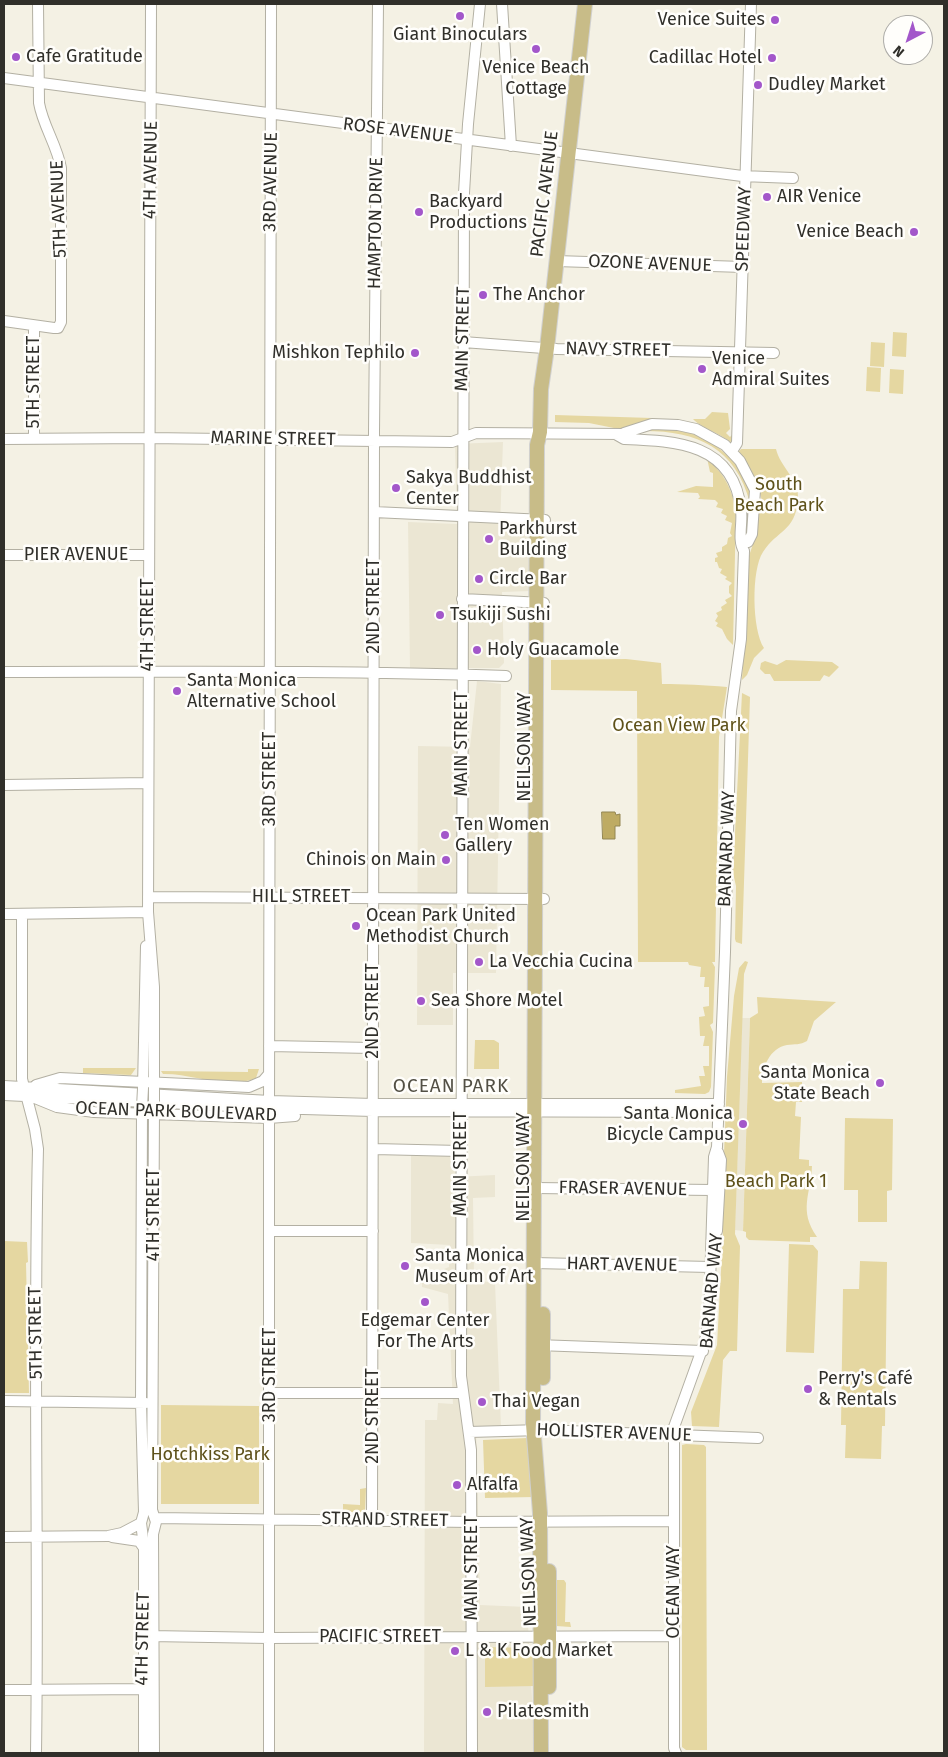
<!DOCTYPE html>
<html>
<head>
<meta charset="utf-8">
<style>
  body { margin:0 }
  #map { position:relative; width:948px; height:1757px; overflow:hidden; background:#f4f1e4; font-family:"Fira Sans",sans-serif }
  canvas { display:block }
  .frame { position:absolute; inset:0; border:5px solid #302f2a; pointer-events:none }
  .north { position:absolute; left:883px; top:15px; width:50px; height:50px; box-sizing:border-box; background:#fffefb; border:1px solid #acaba7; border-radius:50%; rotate:220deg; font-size:14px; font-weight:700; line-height:20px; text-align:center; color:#302f2a }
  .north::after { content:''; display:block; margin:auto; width:18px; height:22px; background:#a357ca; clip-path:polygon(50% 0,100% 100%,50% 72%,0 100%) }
</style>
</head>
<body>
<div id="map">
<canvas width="948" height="1757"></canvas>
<div class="frame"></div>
<div class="north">N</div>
</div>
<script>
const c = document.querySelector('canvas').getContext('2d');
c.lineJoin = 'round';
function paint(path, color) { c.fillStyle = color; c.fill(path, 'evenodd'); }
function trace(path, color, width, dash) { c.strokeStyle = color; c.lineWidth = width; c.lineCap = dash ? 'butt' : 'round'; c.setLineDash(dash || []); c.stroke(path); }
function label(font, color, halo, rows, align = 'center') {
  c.font = font + ' "Fira Sans",sans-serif'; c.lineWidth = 5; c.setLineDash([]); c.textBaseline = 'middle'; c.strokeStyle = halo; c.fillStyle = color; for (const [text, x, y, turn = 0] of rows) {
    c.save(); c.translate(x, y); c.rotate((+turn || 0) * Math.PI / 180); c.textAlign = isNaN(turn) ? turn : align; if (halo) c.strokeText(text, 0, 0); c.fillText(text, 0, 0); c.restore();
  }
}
paint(new Path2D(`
  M503,442l-3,83 28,1 3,2 -1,63 -28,1 2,71 -5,5h-89l-2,-146 49,2 -2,-80z
  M477,681l24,3 -5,289h-43v52h-36l1,-279 52,1z
  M742,1018h8l-7,213 -8,-1z
  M411,1153l44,2v22l40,-2v22l-22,1 1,82 21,3 6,144h-25l4,178 47,2 8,146h-111l1,-333h12l1,-17 15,1 -5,-110 -26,-7v-9l27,-11 1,-22 -39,-2z`), '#ebe6d3');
paint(new Path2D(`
  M893,332l14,1 -1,24 -14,-1z
  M871,342l14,1 -1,24 -14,-1z
  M867,367l14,1 -1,24 -14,-1z
  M890,369l14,1 -1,24 -14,-1z
  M712,412l16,1 2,16 -4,4 4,4 4,-4 -2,10c-11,-9 -32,-16 -39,-24h12z
  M555,415l97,3 -21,9 -12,2 -30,-6 -34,-1z
  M644,429c15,0 32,-1 47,4 27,9 62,39 59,70 -15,-57 -55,-73 -110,-72z
  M741,449h35c4,18 24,31 22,51 -3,32 -21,30 -35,52 -12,18 -11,78 1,96l-10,10 -7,17 -5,5 6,-121 5,-15 3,-32 6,-11 -6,-22 -18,-26z
  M707,458c17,16 24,29 29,51l-3,136 -6,-6 -5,-10 -6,-3 2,-3 -3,-2 3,-5 -2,-3 6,-3 -1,-3 6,-4 -2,-3 7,-4 -3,-3v-7l3,-3 -7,-4 2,-2 -7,-4 2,-4 -3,-1 -2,-6h-2v-4l3,-1 -2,-4 6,-2v-4l5,-3 1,-6 4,-2 -2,-3 2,-10 -7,-3 2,-4 -6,-3 2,-4 -7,-2 2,-4 -3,-3 -17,-1 2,-2 -2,-4 -21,-1 19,-6 17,1v-14l-3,-1z
  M626,659l35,4 1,21c22,0 42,1 65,3l-8,50 -4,225h-3l3,5 -2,56 -3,2 3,7 -2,55 -2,5 -4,2 -30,-1v-3l26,-4 -2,-10h6l-2,-10h6v-20h-6l2,-10h-5l-1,-19 6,-1 -2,-9 6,-1v-19h-5l1,-10h-5l1,-10 -12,-2 -1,-3h-50l-1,-271 -86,-1v-30z
  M786,660l46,2 7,5 -10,10 -5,-2 -4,6h-46l-4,-7h-5l-5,-5 1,-6 4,-2 12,4z
  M742,693l8,4 -8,247 -6,-2 -1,-3 1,-53 -3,-13z
  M745,961l3,1 -4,12 -9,260 5,12 -3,105h-7l-7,9 -4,67 -27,-1 -1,-14 26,-67 6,-112 -2,-3 6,-153 7,-81 5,-28z
  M757,997l79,5 -22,19 -7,20c-7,4 -12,3 -20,4 -17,3 -25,22 -25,38l40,-1v20h-6l-1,14 6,1 -2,42 10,1v6h3c-1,28 -14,44 5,71h-7v5l-61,-2 -3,-3v-5l-3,-1 7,-213 8,-5z
  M475,1040h19l5,3v26h-25z
  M83,1068h53l-5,7 -48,-2z
  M248,1069h11l-3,9c-26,12 -66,-5 -93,-4l-2,-3 87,1z
  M845,1118l48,1 -1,71 -5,1v31h-29v-32h-14z
  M4,1241l23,1 1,20 -2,1 3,130h-25z
  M789,1244l24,1 5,6 -4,102 -28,-1z
  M860,1261l27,1 -2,164h-3l-1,33 -36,-1 1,-33h-5l2,-136h16z
  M161,1405l98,1v98h-98z
  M527,1438l1,1 5,58 -48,1 -2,-58z
  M686,1444l18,1 2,2 1,303h-21l-4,-3v-302z
  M366,1488l-1,24h-22v-8l17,1v-16z
  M554,1580h10l2,3 -1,39h5l1,5 -15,-1z
  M485,1647l47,1v7h4l-1,31 -50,1z`), '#e5d7a1');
const water = new Path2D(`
  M602,812h13l1,3 4,-1v12h-5v13h-12z`);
paint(water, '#beab63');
trace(water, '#938652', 1);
const minor = new Path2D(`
  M151,4l-3,908 6,75v102
  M502,4l9,142
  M4,78l738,98 51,2
  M556,261l187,6
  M4,321l50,7h4l3,-6v-154c-4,-23 -18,-42 -22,-65l-1,-99
  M463,342l94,7 217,4
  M624,433l28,-9 26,1 18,4 29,16 15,16 15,29 -3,44 -4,8
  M617,435l7,4c52,2 110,4 117,71 2,13 -4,30 3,41l-3,88 -10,72 -6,241 -8,195 -3,10 -5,159 -4,25 -31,86v321l2,5
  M4,439l145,-1 303,4 24,-9 147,1
  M34,439v-113
  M732,451l5,-8 14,-439
  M374,512l171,8
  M4,555h144
  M462,599l82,4
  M4,672c167,0 335,-2 502,4
  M4,785l144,-2
  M148,897l396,2
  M4,914l144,-2
  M22,914v165l13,50 3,20c-5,202 1,403 -2,604
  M269,1046l103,2
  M36,1085l24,-7 189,9 14,-6 6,-7
  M4,1086l266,15 103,3h346
  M143,1088l3,-142
  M4,1095l265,13 104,3 345,1
  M35,1098l22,9 37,5 175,6 26,-2
  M142,1107l-1,296 3,109 -3,11 3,23v207
  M269,1108l2,-1104
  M154,1109l-2,401 4,12 -3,12 1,219
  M269,1118v635
  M374,1149l86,2
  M534,1188l179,2
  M270,1231h103
  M717,1231l4,-71 -3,-8
  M534,1263l176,4
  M537,1345l166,6
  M270,1393h192
  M4,1401l142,2
  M469,1432l72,-2 217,8
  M155,1518l317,4 202,-1
  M372,1519l2,-1086 4,-429
  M4,1537l104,-1 14,-3 19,-10
  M112,1537l27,4 5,7
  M150,1636l119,2 405,-2
  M4,1690l144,-1
  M472,1753l-1,-303 -10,-74 3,-1183 4,-69 12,-120`);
const major = new Path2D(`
  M543,1378v-64
  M549,1571v116
  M541,1753l-1,-240 -7,-89 4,-979 3,-13 1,-43 6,-41 38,-344`);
trace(minor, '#b3b0a3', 12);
trace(major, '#d1d1d0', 16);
trace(minor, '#fff', 10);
trace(major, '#c8bc88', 14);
const minorBridge = new Path2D(`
  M154,1089v20
  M142,1107l1,-19`);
trace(minorBridge, '#b3b0a3', 12, []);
trace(minorBridge, '#fff', 10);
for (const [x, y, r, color] of [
  [460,16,5,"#a357ca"],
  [775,20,5,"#a357ca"],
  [536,49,5,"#a357ca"],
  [16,57,5,"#a357ca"],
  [772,58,5,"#a357ca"],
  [758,85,5,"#a357ca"],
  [767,197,5,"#a357ca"],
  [419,212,5,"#a357ca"],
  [914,232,5,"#a357ca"],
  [483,295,5,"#a357ca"],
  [415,353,5,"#a357ca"],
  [702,369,5,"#a357ca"],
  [396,488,5,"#a357ca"],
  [489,539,5,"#a357ca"],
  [479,579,5,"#a357ca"],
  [440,615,5,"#a357ca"],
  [477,650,5,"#a357ca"],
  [177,691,5,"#a357ca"],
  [445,835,5,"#a357ca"],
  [446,860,5,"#a357ca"],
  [356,926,5,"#a357ca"],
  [479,962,5,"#a357ca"],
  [421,1001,5,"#a357ca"],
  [880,1083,5,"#a357ca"],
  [743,1124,5,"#a357ca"],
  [405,1266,5,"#a357ca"],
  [425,1302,5,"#a357ca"],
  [808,1389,5,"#a357ca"],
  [482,1402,5,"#a357ca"],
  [457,1485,5,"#a357ca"],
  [455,1651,5,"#a357ca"],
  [487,1712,5,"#a357ca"]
]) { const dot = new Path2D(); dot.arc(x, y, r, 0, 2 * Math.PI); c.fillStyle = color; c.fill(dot); trace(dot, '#fffefb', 2); }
label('18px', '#302f2a', '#fffefb', [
  ["Venice Suites",765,20,"right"],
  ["Giant Binoculars",460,35,"center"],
  ["Cafe Gratitude",26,57],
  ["Cadillac Hotel",762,58,"right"],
  ["Venice Beach",536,68,"center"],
  ["Cottage",536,89,"center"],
  ["Dudley Market",768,85],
  ["AIR Venice",777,197],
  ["Backyard",429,202],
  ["Productions",429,223],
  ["Venice Beach",904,232,"right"],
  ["The Anchor",493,295],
  ["Mishkon Tephilo",405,353,"right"],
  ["Venice",712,359],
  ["Admiral Suites",712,380],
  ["Sakya Buddhist",406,478],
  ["Center",406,499],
  ["Parkhurst",499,529],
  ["Building",499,550],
  ["Circle Bar",489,579],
  ["Tsukiji Sushi",450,615],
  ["Holy Guacamole",487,650],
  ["Santa Monica",187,681],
  ["Alternative School",187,702],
  ["Ten Women",455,825],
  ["Gallery",455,846],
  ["Chinois on Main",436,860,"right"],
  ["Ocean Park United",366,916],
  ["Methodist Church",366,937],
  ["La Vecchia Cucina",489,962],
  ["Sea Shore Motel",431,1001],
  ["Santa Monica",870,1073,"right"],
  ["State Beach",870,1094,"right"],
  ["Santa Monica",733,1114,"right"],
  ["Bicycle Campus",733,1135,"right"],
  ["Santa Monica",415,1256],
  ["Museum of Art",415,1277],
  ["Edgemar Center",425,1321,"center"],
  ["For The Arts",425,1342,"center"],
  ["Perry's Café",818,1379],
  ["& Rentals",818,1400],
  ["Thai Vegan",492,1402],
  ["Alfalfa",467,1485],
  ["L & K Food Market",465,1651],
  ["Pilatesmith",497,1712]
], 'left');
label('18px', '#302f2a', '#fffefb', [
  ["ROSE AVENUE",398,131,7],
  ["4TH AVENUE",151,170,-89],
  ["3RD AVENUE",271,182,-89],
  ["PACIFIC AVENUE",545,194,-83],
  ["5TH AVENUE",59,209,-92],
  ["HAMPTON DRIVE",376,223,-89],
  ["SPEEDWAY",744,229,-88],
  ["OZONE AVENUE",650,264,2],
  ["MAIN STREET",463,339,-89],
  ["NAVY STREET",618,350,1],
  ["5TH STREET",34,382,-90],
  ["MARINE STREET",273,439,1],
  ["PIER AVENUE",76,555],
  ["2ND STREET",374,606,-90],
  ["4TH STREET",148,625,-90],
  ["MAIN STREET",462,744,-90],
  ["NEILSON WAY",525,747,-90],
  ["3RD STREET",270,779,-90],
  ["BARNARD WAY",727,849,-88],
  ["HILL STREET",301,897],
  ["2ND STREET",373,1011,-90],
  ["OCEAN PARK BOULEVARD",176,1112,2],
  ["MAIN STREET",461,1164,-90],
  ["NEILSON WAY",524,1167,-90],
  ["FRASER AVENUE",623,1189,1],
  ["4TH STREET",154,1215,-90],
  ["HART AVENUE",622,1265,1],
  ["BARNARD WAY",712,1291,-85],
  ["5TH STREET",36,1333,-91],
  ["3RD STREET",270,1375,-90],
  ["2ND STREET",373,1416,-90],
  ["HOLLISTER AVENUE",614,1433,2],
  ["STRAND STREET",385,1520,1],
  ["MAIN STREET",472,1568,-90],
  ["NEILSON WAY",529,1572,-92],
  ["OCEAN WAY",674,1592,-90],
  ["PACIFIC STREET",380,1637],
  ["4TH STREET",143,1639,-89]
]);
label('18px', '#5e5119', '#fffefb', [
  ["South",779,485],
  ["Beach Park",779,506],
  ["Ocean View Park",679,726],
  ["Beach Park 1",776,1182],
  ["Hotchkiss Park",210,1455]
]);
c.letterSpacing = '1px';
label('19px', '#535045', '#fffefb', [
  ["OCEAN PARK",451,1087]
]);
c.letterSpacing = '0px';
</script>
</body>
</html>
